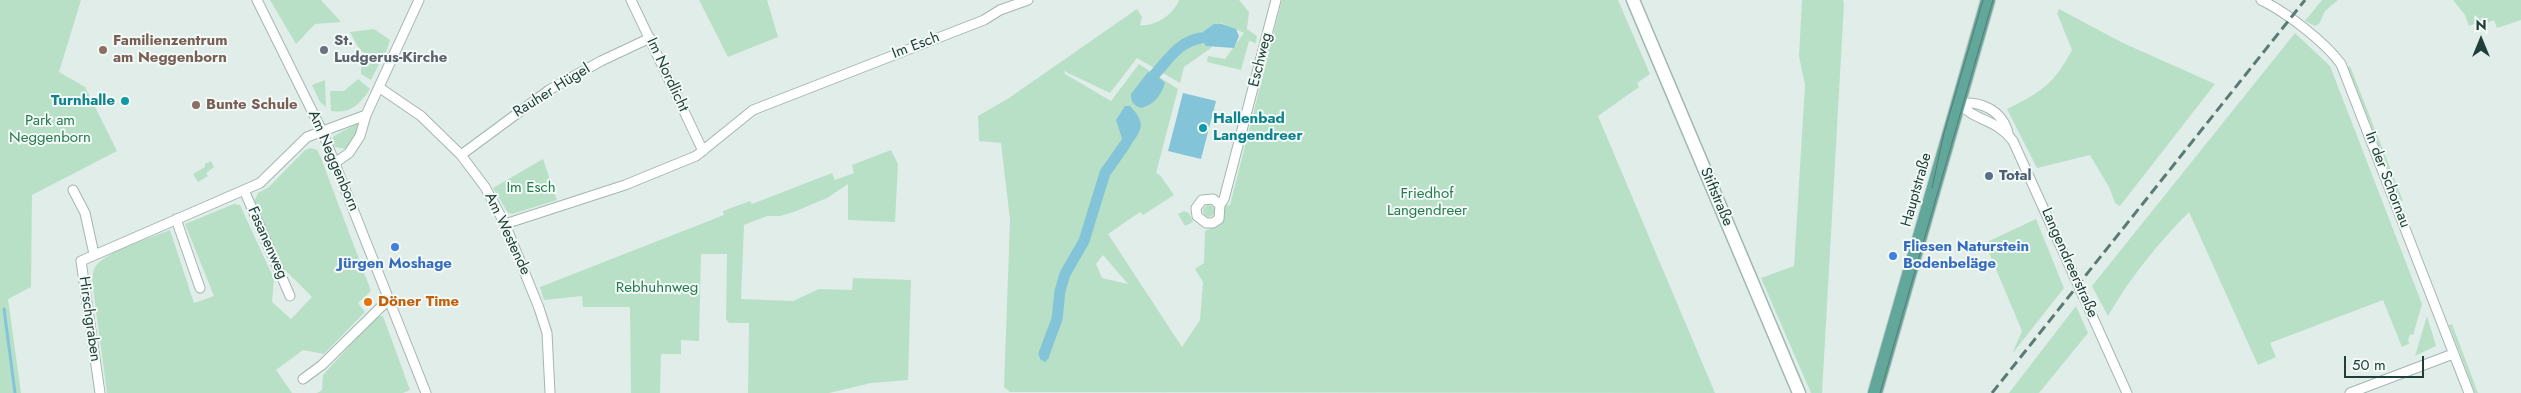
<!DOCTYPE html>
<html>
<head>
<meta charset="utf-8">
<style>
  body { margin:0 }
  #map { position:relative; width:2521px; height:393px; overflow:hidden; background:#e1ede9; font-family:Jost,sans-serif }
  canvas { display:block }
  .north { position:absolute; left:2456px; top:15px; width:50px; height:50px; -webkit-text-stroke:4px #f2f9f6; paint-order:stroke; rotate:0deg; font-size:14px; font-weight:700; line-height:20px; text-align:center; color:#1f4039 }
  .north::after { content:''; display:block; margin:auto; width:18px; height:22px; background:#1f4039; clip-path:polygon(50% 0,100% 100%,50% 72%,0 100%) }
  .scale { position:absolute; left:2344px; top:356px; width:80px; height:22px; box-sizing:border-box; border:2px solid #1f4039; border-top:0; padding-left:6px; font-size:15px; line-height:18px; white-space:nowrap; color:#1f4039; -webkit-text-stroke:4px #f2f9f6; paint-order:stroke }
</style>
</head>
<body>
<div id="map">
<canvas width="2521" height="393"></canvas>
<div class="north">N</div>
<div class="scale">50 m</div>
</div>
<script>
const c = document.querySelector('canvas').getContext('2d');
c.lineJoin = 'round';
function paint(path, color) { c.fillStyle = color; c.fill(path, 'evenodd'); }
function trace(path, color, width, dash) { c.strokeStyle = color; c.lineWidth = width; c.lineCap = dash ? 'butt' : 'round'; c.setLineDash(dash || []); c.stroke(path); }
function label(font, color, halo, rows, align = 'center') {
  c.font = font + ' Jost,sans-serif'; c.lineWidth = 4; c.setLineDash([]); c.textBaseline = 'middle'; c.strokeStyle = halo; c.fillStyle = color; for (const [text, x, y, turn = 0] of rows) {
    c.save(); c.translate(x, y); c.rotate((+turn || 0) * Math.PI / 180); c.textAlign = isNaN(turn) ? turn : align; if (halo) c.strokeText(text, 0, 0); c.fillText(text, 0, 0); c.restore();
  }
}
paint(new Path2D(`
  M0,0h81l-22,72 26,15 32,64 -85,44 -1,92 -23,12 13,94h-21z
  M270,0h51l20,22 -26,2 -19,20z
  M699,0h68l11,37 -50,20z
  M1179,0h60l10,12 -2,17 10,7 -1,7 -7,-2 -8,29 -34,-8 1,-6 17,3 19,-26 -23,-10 -10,25 -27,19 -4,16 -43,-25 -27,35 -46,-22 1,3 46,27 28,-37 39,25 -22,84 4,2 14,20 -31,20 -3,-3 -32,22 74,113 18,-27 3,-38 -8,-13 9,-6 1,-32 16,-7 3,-18 6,-1 52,-205h336l32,74 -13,9 2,4 -41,29 117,277 -705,-1 -6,-5 6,-167 -9,-77 -22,-2 -1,-25 31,-18 128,-89 5,8 -2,8c15,2 34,-11 39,-25zM1103,255l25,29 -26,-6 -6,-14z
  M1802,0h41l1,4 -22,389h-11l-50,-115 33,-12 11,-181 -6,-29z
  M2322,0h16l-13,11 -6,13 -4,2 -10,-5z
  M2430,0h91v20l-24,8 -3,-8 -7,3 -2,-3 -16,6 -4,-11 -12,-15z
  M2059,9l64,34 92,41 -95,122 -5,-3 -6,-16 -19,-32 -53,13 -30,-59c34,-17 47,-25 65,-59l-15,-37z
  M374,29l16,11 -4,12c-26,5 -24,2 -36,-20z
  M2295,33l35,33 92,238 -9,31 -3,-1 -2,7 2,2 -8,4 -19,-47 -113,43 6,14 -18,8 -69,-153c-30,30 -60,67 -81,104l-16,-30z
  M382,58l-11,22 -10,-6v-6l7,-8z
  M2350,66l53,135h-2l-53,-134z
  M358,79l12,10c-11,16 -19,25 -39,22l-1,-20h14z
  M325,80l1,27 -6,-5 -8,-17z
  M358,123l2,3 -13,23 -12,-2 -3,-7 2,-4z
  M311,148l6,2 4,8 50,133 -13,12 7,9 -41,42 -21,-4 -27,20 16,23h-185l-15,-112c1,-4 1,-9 2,-12 8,-17 59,-32 76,-39l24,73 20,-7 -29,-72 49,-20 6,1 34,74 -2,23 19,17 21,-22 -27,-27 -32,-66 5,-11 11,-6 36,-37z
  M891,150l7,14 -3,58 -47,-2v-36l-21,14 -33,14 -14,4h-13l-23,9 -3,74 52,2 26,-12 33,1 1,-12 58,2 -3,100 -37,3 -42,10h-81l1,-70h-20l-3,-4 1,-65h-26l-2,87 -18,-1v14h-20l-1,39h-29l-1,-86h-47l-1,-11 -38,4 -4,-13 184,-72 -1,-4 27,-10 2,3 80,-31 3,7 19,-7 -2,-8z
  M543,159l14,41 -45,14 -4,-1 -15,-25z
  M211,161l3,6 -8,6 2,3 -10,6 -5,-8 12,-7v-3z
  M1203 211a6 6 0 1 1 12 0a6 6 0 1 1-12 0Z
  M1184,211l5,2 4,9 -8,4 -7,-12z
  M2036,219l28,69 -52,66 10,-23 -37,-88z
  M2076,306l12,27 -49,60h-30z
  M377,316h6l27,74 -7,3h-86l5,-3 1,-15z
  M2427,316l9,30 -21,10z
  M2452,324l26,69h-3l-26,-68z`), '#b8e0c6');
paint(new Path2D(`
  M1214,24h8l14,5 3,7 -5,12 -28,-2 -5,-8 2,-6z
  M1148,72l7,2 10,9c-4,12 -11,22 -24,25 -8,-3 -10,-6 -10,-14z
  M1183,93l33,8 -15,58 -33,-8z
  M1125,106h5c16,17 13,23 -1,41l-5,-2 -8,-25z
  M1046,345l3,13 -4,4 -5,-3v-7z`), '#83c4d8');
trace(new Path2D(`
  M4,309l11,84`), '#83c4d8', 3);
trace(new Path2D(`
  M1155,74c15,-16 23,-32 46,-36
  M1044,354l13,-35 3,-28 5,-17 19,-33 21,-68 21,-30`), '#83c4d8', 11);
const street = new Path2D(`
  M257,0l65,131 104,262
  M631,0l72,151
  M2261,0c25,12 64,42 80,64l128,329
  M380,88l41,28 40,39 24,32 20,37 34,84 8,25 3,60
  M1959,103c16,19 37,15 54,38l114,252
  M1959,103c22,-2 43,7 49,30
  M461,155l88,-65 52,-29 49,-23
  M336,162l13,-9 11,-17 6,-21 53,-115
  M73,190l12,23 9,41
  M244,190l46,106
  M1220,205l-7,-6 -11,1 -6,8 1,8 9,7h7l6,-4 1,-14 4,-6 52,-199
  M176,219l24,69
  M505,224l120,-39 71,-29 57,-46 231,-90 16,-10 28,-10
  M303,379l19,-14 67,-66
  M100,393l-19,-132 179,-78 47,-46 59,-22
  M2350,393l103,-39`);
const secondary = new Path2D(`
  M1633,0l166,393`);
const primary = new Path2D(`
  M1875,393l113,-393`);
trace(street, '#a3b6b1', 11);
trace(secondary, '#9ebab2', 15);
trace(primary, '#c0cac8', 16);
trace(street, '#fff', 9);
trace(secondary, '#fff', 12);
trace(primary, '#61a79a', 14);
trace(new Path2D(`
  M1932,188l12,-55 39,-133
  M1880,393l113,-393`), '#5a7b75', 1);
trace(new Path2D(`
  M1992,393l313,-393`), '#5a7b75', 3, [10, 5]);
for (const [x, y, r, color] of [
  [103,50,5,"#8d6e63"],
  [324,50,5,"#6b7280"],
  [125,101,5,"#0f9aa8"],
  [196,105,5,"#8d6e63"],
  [1203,128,5,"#0f9aa8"],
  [1989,176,5,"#5c6f8a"],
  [395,247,5,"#3f7fe0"],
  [1893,256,5,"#3f7fe0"],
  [368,302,5,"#e8710a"]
]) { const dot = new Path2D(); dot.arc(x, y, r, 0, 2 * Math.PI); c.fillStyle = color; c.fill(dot); trace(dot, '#f2f9f6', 2); }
label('bold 15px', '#785e54', '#f2f9f6', [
  ["Familienzentrum",113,41],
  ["am Neggenborn",113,58],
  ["Bunte Schule",206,105]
], 'left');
label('bold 15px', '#5b616d', '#f2f9f6', [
  ["St.",334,41],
  ["Ludgerus-Kirche",334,58]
], 'left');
label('15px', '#1f4039', '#f2f9f6', [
  ["Im Esch",916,46,-21],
  ["Eschweg",1261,60,-76],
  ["Im Nordlicht",667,75,65],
  ["Rauher Hügel",552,91,-32],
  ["Am Neggenborn",333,161,67],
  ["In der Schornau",2387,180,69],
  ["Hauptstraße",1917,190,-74],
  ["Stiftstraße",1716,197,67],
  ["Am Westende",507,234,65],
  ["Fasanenweg",267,243,66],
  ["Langendreerstraße",2069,263,66],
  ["Hirschgraben",89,319,82]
]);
label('bold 15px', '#0d838f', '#f2f9f6', [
  ["Turnhalle",115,101],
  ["Hallenbad",1213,119,"left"],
  ["Langendreer",1213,136,"left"]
], 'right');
label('15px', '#257b4d', '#f2f9f6', [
  ["Park am",50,121],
  ["Neggenborn",50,138],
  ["Im Esch",531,188],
  ["Friedhof",1427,194],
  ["Langendreer",1427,211],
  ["Rebhuhnweg",657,288]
]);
label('bold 15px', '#4e5e75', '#f2f9f6', [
  ["Total",1999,176]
], 'left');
label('bold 15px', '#366cbe', '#f2f9f6', [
  ["Fliesen Naturstein",1903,247],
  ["Bodenbeläge",1903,264],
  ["Jürgen Moshage",395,264,"center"]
], 'left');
label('bold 15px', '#c56008', '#f2f9f6', [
  ["Döner Time",378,302]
], 'left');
</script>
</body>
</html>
